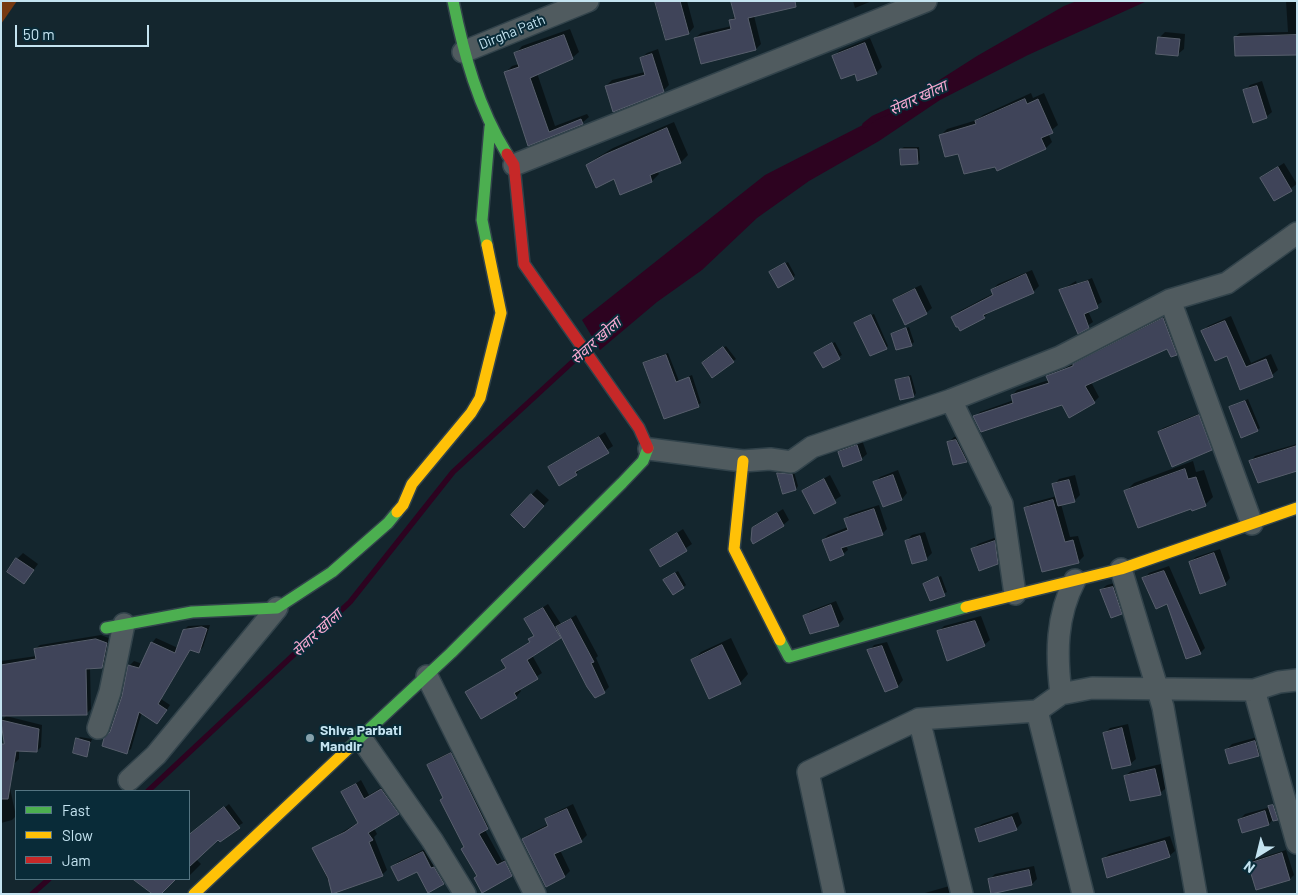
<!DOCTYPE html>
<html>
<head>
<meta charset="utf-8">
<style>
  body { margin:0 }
  #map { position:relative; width:1298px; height:895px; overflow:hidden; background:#14262e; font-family:Barlow,sans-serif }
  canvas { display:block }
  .frame { position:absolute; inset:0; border:2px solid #c4e3f0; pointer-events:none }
  .legend { position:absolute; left:15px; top:790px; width:175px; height:90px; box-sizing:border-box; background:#092b38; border:1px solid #547582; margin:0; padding:6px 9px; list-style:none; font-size:15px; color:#c4e3f0 }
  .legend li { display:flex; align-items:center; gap:10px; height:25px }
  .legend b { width:25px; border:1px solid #547582 }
  .north { position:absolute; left:1233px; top:830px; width:50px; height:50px; -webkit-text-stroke:4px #092b38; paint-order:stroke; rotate:216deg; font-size:14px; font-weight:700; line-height:20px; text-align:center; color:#c4e3f0 }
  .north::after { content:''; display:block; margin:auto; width:18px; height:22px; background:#c4e3f0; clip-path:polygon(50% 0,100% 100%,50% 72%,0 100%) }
  .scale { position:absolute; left:15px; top:25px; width:134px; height:22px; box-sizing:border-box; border:2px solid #c4e3f0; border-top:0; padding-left:6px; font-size:15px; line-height:18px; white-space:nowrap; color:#c4e3f0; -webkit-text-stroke:4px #092b38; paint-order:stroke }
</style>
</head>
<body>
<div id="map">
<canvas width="1298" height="895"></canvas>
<div class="frame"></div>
<ul class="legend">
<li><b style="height:6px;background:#4caf50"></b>Fast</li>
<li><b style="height:6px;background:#ffc107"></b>Slow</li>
<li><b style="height:6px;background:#c62828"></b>Jam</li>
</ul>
<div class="north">N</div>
<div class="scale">50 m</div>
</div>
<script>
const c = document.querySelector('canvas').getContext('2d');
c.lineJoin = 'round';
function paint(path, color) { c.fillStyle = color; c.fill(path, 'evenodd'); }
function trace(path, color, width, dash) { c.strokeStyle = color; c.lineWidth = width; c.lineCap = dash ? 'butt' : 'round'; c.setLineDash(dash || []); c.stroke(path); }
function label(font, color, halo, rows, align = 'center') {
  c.font = font + ' Barlow,"Noto Sans Devanagari",sans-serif'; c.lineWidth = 4; c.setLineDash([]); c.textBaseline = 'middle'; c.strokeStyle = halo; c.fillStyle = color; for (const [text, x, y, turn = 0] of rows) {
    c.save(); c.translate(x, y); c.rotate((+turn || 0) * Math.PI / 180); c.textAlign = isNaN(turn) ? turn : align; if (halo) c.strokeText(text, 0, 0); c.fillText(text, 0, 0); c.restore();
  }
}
paint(new Path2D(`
  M1,1h16l-16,23z`), '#773911');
paint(new Path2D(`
  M1077,1h70l-119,54 -88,45 -61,41 -70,40 -52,37 -55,52 -45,32 -57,48 -18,-30 183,-145 129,-66 83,-53 87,-50z`), '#2d0320');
paint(new Path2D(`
  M656,1h31l7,26 -5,6 -22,6z
  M853,1h19l-17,7z
  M1286,1h11v52l-62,-16 5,-4 48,-1z
  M736,15l18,1 7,28 -5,5 -61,-11 6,-5 31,-7 -2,-5z
  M570,29l9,23 -7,6 -35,15 18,53 32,-12 2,3 -7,6 -53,21 -23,-72 6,-6 7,-2 -3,-11 6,-7z
  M1165,32l20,2 -1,15 -6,5 -19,-16z
  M870,38l12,29 -6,6h-21l-21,-17 5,-5z
  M658,49l11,36 -6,6 -57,-5 6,-6 33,-8 -4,-14 6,-5z
  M1262,81l10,31 -6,5 -21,-26 5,-6z
  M1031,93l2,5 11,-5 14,32 -10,8 4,9 -6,6 -50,17 -37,-13 -19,-16 7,-7 30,-9 6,-5z
  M674,122l14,33 -7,7 -24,9 2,3 -7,7 -37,-3 -27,-12 7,-7 18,-11z
  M904,147h15l1,13 -3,3 -16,-14z
  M1284,163l13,21 -23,16 -13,-22z
  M788,262l7,13 -2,3 -20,-8z
  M1032,270l7,16 -6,6 -43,19 -6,6 -32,1 6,-6 36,-19 -2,-3 6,-6z
  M1092,278l10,24 -14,9 5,11 -15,10 -17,-42 15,-9 1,3z
  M921,285l11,23 -6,5 -31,-13 5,-5z
  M874,314l14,32 -2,2 -28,-27z
  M1168,314l13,35 -5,5 -8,-7 -77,35 8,15 -5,5 -31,2 -88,13 5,-5 34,-12 -2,-5 5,-5 32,-10 -2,-4 5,-5 24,-8z
  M1231,316l20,47 20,-9 7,16 -6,5 -31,13 -14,-34 -24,-23 5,-5z
  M909,327l5,15 -3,3 -19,-10z
  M835,342l7,13 -19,11 -7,-13z
  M726,346l10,13 -3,2h-27z
  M668,353l11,28 13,-6 9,28 -3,2 -54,-42z
  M911,375l5,18 -2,3 -17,-16z
  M1248,399l12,29 -3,2 -27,-22z
  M1203,412l12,33 -4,4 -52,-17 4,-4z
  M605,432l8,14 -32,22 -5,6 -27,-6z
  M962,435l10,20 -5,6 -13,3 -5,-22 5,-5z
  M862,440l5,14 -6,5 -22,-7 6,-6z
  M1297,444v25l-46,-8 4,-5z
  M1193,461l3,11 8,-2 9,27 -8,8 -79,-14 8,-8z
  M898,470l9,23 -5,6 -27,-17 5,-5z
  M781,471l13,1 4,14 -2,3 -12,3 -6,-19z
  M830,475l11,21 -26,17 -12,-22z
  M1075,475l5,20 -5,5 -14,4 9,33 8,-1 6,20 -6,6 -53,-53 6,-6 26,-7 -3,-11 5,-6z
  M537,489l12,11 -25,26 -11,-11z
  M879,505l8,24 -5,5 -36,11 2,5 -5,4 -20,-14 5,-5 20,-8 -2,-8 4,-5z
  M783,509l6,11 -6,5 -30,3z
  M683,529l9,15 -31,21 -10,-15z
  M925,532l7,21 -6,6 -20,-18 6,-6z
  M1000,536l3,22 -6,5 -24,-14 5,-5z
  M1220,549l10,29 -5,6 -35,-22 6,-5z
  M23,553l15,11 -14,19 -7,-24z
  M1169,566l36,82 -5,5 -32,-51 -24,-23 5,-6z
  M678,571l8,14 -13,9 -8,-14z
  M941,576l6,16 -16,7 -6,-15z
  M1119,582l8,25 -6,6 -20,-23 6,-5z
  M836,601l8,18 -6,6 -34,-8 6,-6z
  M548,604l13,20 15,-9 22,41 -2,2 13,29 -5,5 -42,-57 -30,20 10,18 -23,15 2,3 -5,6 -49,-4 39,-26 -4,-7 29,-19 4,-6 -10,-16z
  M981,616l9,24 -6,5 -46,-13 6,-6z
  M210,625l-7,22 -4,4 -8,-2 -30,50 9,6 -9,14 -19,-7 -11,37 -5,4 -15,-20 12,-37 7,-31 4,-4 9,3 9,-21 4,-5 22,10 6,-18 4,-4z
  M101,635l10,4 -5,23 -4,4 -12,2 1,41 -5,5 -85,-3v-50l36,-5 -2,-7 5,-4z
  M731,638l17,36 -8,9 -48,-22 9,-9z
  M887,642l16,38 -5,6 -12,5 -17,-40 5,-6z
  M6,716l36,9 -1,22 -4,4 -18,-1v9l-4,4 -13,-1 1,-17 2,-3 -3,-22z
  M1128,724l8,35 -6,5 -25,-31 5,-5z
  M1261,736l3,13 -5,5 -29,9 -4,-13 6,-6z
  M80,737l12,2 -6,16 -8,-16z
  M457,749l36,74 -8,7 17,31 8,-5 7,14 -5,5h-34l-50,-110 6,-5z
  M1161,764l5,24 -6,5 -35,-17 6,-5z
  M6,770l10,46 -4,4 -11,3v-41z
  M361,780l8,15 17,-10 17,23 -29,20 3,6 -3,3 13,33 -5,5 -48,19 -20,-45 45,-27 -16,-30z
  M229,804l14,19 -25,15 -22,21 5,5 -11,11 -1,-38z
  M573,804l14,31 -6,6 -21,9 10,21 -5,5 -18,9 -24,-46 6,-5 20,-10 -2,-5 5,-5z
  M1271,807l3,11 -5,6 -26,8 -4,-12 6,-6z
  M1018,812l4,11 -6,6h-40l6,-5z
  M1170,836l5,15 -6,5 -66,3 6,-5z
  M429,847l20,31 -20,13 -12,-21 -25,-2 6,-6z
  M1286,850l8,25 -4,4 -33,9 -8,-24 4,-4z
  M1034,866l3,13 -5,5 -43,-4 6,-6z
  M953,885l3,9h-32l1,-1z`), '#0007');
trace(new Path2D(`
  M865,125l9,-7 27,-12
  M148,791l202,-189 103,-130 127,-117
  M32,894l17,-15`), '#2d0320', 5.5);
const building = new Path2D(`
  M655,1h25l9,33 -23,6z
  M731,1h64l1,6 -48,11 8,32 -55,14 -7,-26 37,-9 -2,-9 6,-1z
  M564,35l9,24 -43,19 19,54 32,-13 2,5 -55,22 -24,-74 15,-5 -5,-14z
  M1297,35v20l-62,1 -1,-19z
  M1158,37l22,2 -2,17 -22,-2z
  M865,43l12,31 -20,7 -2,-7 -14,5 -9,-23z
  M652,54l12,38 -51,20 -8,-26 40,-11 -5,-17z
  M1257,86l10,32 -14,5 -10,-33z
  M1025,99l2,5 11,-5 15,34 -12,5 5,11 -49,22 -2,-4 -31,7 -6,-20 -13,3 -6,-22 37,-11 -1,-3z
  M667,128l14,35 -31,12 2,7 -32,13 -6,-16 -18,9 -10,-23 18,-10z
  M900,149h17l1,15 -17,1z
  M1278,167l14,24 -18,10 -14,-23z
  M785,263l9,16 -16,9 -9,-16z
  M1026,274l8,19 -51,22 2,3 -25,13 -2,-4h-2l-5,-10 42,-22 -2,-5z
  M1088,281l10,27 -14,6 5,14 -11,6 -19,-44z
  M915,289l12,25 -22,11 -12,-25z
  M871,315l16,34 -17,7 -16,-33z
  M1163,318l14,37 -6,2 -4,-8 -82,37 10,17 -26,15 -7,-13 -81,27 -8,-16 40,-13 -2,-8 38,-12 -3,-7 27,-10v-2z
  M1225,321l21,46 20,-8 7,18 -33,13 -13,-34 -12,5 -14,-30z
  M906,328l6,18 -16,4 -5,-16z
  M832,343l8,16 -17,9 -9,-15z
  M723,347l11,15 -22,16 -10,-15z
  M666,355l10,27 13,-5 10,30 -35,12 -21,-56z
  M909,377l5,20 -14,3 -5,-20z
  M1245,401l13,30 -17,7 -12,-31z
  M1199,415l13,35 -40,17 -14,-35z
  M599,437l10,16 -34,19 2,3 -18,11 -11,-19z
  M956,440l11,22 -14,3 -6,-23z
  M857,445l5,15 -19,7 -5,-15z
  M1297,446v25l-39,12 -9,-22z
  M1185,469l3,10 8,-2 10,29 -14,5 -1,-2 -53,19 -14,-37z
  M777,473l15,1 4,16 -13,4z
  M893,475l9,25 -19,7 -10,-25z
  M824,479l12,24 -22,11 -12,-23z
  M1069,480l6,22 -17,4 -6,-22z
  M531,494l13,12 -20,22 -13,-13z
  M1053,500l12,42 8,-2 6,23 -37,9 -18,-64z
  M874,509l9,26 -42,13 3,7 -14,6 -8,-21 26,-10 -4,-11z
  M777,513l7,13 -31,18 -2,-4 1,-12z
  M677,533l10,18 -27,16 -10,-17z
  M920,536l7,24 -15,4 -7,-23z
  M995,541l3,23 -19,7 -8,-22z
  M1214,553l12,32 -26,9 -11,-32z
  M16,558l18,12 -10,14 -17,-12z
  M1164,571l13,29 24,54 -15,5 -19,-55 -11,5 -14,-31z
  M675,573l9,15 -11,7 -10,-15z
  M938,577l7,19 -15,5 -7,-17z
  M1113,587l9,27 -11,4 -11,-28z
  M831,605l8,21 -29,8 -7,-18z
  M543,608l18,30 -34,22 11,19 -24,14 3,5 -36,21 -16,-27 41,-24 -5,-8 29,-18 -2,-3 6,-3 -10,-17z
  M571,619l23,43 -3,1 14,30 -10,5 -8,-11 -31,-60z
  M975,621l10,25 -38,15 -10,-30z
  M202,627l5,2 -8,24 -9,-3 -32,54 9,6 -10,14 -18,-12 -12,42 -25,-8 2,-8 6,-6 12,-36 6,-31 11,3 12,-26 24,11 8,-23z
  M96,639l11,4 -5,25 -16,1 1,46 -86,1v-51l35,-6 -2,-10z
  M722,645l19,39 -32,15 -18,-39z
  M882,646l16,41 -13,5 -18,-42z
  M1,720l38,9 -2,23 -21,-1 -8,48h-7v-55h3z
  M1122,728l9,37 -19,4 -9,-36z
  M76,738l14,4 -3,15 -14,-4z
  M1255,741l4,15 -30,8 -4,-14z
  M451,753l37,76 -9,5 18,31 8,-4 7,15 -30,17 -8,-15 3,-2 -16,-27 3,-2 -24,-47 3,-2 -16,-33z
  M1155,769l6,26 -31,6 -6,-25z
  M356,784l8,15 17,-10 18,25 -31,19 5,7 -4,2 14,34 -51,18 -4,-16 -16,-30 33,-16 13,-9 -17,-31z
  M1273,805l5,15 -5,1 -5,-15z
  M224,807l16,21 -20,14 -2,-2 -29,27v-32z
  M567,809l15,33 -28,12 11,23 -19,10 -24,-48 26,-13 -3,-7z
  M1265,811l4,14 -27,8 -4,-13z
  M1012,817l5,13 -38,12 -4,-13z
  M1165,841l5,16 -63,21 -5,-19z
  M423,852l8,16 3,-1 10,17 -16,9 -11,-21 -19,9 -7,-14z
  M1282,853l8,27 -34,10 -8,-26z
  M1029,870l3,15 -41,9 -3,-15z
  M133,879h43l-15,15h-8z`);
paint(building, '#3f4459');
trace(building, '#585f6d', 1);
const street = new Path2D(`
  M463,52l125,-51
  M514,165l412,-164
  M1170,300l82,224
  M951,400l51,104 13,90
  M649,449l94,12 27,-2 21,3 21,-15 139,-47 109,-43 110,-57 57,-17 70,-50
  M1121,569l42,138 33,187
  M427,676l108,218
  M1254,690l43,153
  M1061,694c-5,-40 -5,-78 14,-114
  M1037,711l46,183
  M919,719l43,175
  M98,728l12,-36 14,-68
  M361,738l71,102 33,54
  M129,780l27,-25 121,-147
  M834,894l-26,-122 111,-53 118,-8 24,-17 31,-6 162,2 25,-8 18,-2`);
const fast = new Path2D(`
  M453,1c11,54 25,106 54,153
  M487,245l-5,-25 8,-93
  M106,628l86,-16 85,-4 55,-36 56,-49 9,-11
  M780,640l9,17 177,-50
  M349,748l102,-95 171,-170 21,-22 5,-13`);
const slow = new Path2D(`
  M743,461l-9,88 46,91
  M397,512l6,-7 9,-21 59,-71 9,-15 21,-85 -14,-68
  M966,607l155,-38 176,-61
  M194,894l155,-146`);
const jam = new Path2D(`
  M507,154l7,11 10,99 115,164 9,20`);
trace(street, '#32434b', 24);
trace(fast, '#32434b', 14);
trace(slow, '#32434b', 14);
trace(jam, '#32434b', 14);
trace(street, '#505b5f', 21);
trace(fast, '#4caf50', 11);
trace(slow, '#ffc107', 11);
trace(jam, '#c62828', 11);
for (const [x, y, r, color] of [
  [310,738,5,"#86a1ac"]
]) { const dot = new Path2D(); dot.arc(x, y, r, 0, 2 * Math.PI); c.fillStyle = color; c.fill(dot); trace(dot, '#092b38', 2); }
label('14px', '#c4e3f0', '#092b38', [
  ["Dirgha Path",512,32,-22]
]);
label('bold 14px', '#c4e3f0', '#092b38', [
  ["Shiva Parbati",320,730],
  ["Mandir",320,746]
], 'left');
label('italic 15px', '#f7a9d1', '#092b38', [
  ["सेवार खोला",918,98,-25],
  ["सेवार खोला",596,341,-42],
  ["सेवार खोला",317,633,-43]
]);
</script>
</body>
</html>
